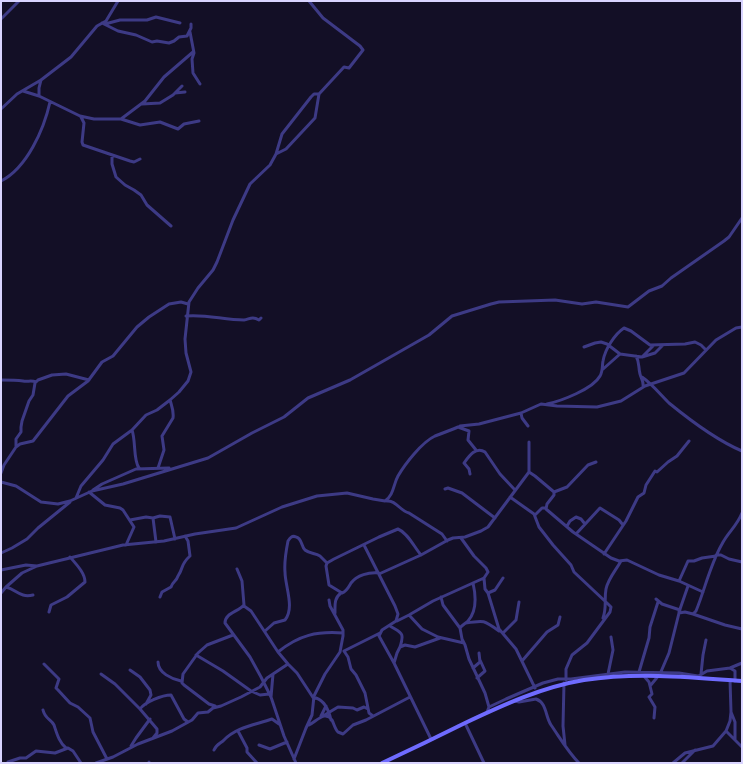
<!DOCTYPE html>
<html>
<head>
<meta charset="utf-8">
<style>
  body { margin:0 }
  #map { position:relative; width:743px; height:764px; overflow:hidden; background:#130f26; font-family:"Roboto Condensed",sans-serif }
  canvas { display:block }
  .frame { position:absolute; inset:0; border:2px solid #d9d4ff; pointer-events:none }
</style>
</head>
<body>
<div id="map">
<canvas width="743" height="764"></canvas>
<div class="frame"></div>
</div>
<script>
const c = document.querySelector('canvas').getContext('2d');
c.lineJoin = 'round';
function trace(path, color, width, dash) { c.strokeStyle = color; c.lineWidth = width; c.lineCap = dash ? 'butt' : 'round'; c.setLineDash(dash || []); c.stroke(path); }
trace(new Path2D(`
  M1,19l18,-18
  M102,23l16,8 18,4 16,7 5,-1 12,2 5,-2 5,-4 8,-1 4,-8v-4
  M105,24l15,-4h27l9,-3 24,6
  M190,32l4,21 -2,6 1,14 7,11
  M23,91l16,5 41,20 14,3h27l24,-18 19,-24 29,-25
  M175,93l10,-1
  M39,96v-8l2,-8
  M142,104l18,-1 13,-8 9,-9
  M1,109l16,-15 24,-14 30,-23 26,-31 9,-5 12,-20
  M81,117l3,6 -2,19 1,3 47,16 4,1 6,-3
  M121,119l19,6 20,-3 18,7 6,-5 15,-3
  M276,154l10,-5 29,-31 4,-24
  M112,155v9l4,13 9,8 9,5 7,5 6,10 24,21
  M1,181c26,-13 43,-52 49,-79
  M186,316c20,-2 38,4 58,4 6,-1 8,-4 15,0l2,-2
  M584,347l11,-4 6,-1 6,2 13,10 22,3 13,-4 8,-8
  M636,356c4,7 2,11 4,18 1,5 4,7 3,13
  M643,356l10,-10
  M602,370l18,-16
  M642,377c9,6 19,18 27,26 22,18 47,37 73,48
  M1,380c8,0 15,0 22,1 5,1 8,-1 13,1
  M547,404c14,-3 46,-15 53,-28 3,-5 2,-10 3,-15 2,-12 12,-27 21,-33l7,3 19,14 35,-1 10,-2 6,3 5,5
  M460,426l19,-2 42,-11
  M528,426l-6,-8 -1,-5 20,-9 16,2 40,1 24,-6 24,-15 39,-13 32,-33 20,-12 6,-1
  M132,430c4,11 1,30 7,38
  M16,447v-8l5,-7v-5l1,-6 7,-20 4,-6 2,-12 3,-3 14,-5 14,-1 23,6
  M158,468l6,-18 -2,-14 11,-18c1,-7 -1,-11 -3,-18
  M529,472v-30
  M1,473l3,-8 12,-18 4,-3 13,-3 35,-45 20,-15 14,-19 11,-6 24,-29 12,-10 20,-13 12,-2 7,2
  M470,474l-1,-5 -5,-6c5,-7 12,-17 21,-11l15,22 15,16
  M1,482l15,4 25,16 17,2 12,-3 22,-10 31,-7 85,-26 44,-25 32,-16 24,-19 42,-18 79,-45 23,-19 39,-12 8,-2 56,-2 27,4 14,-2 32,5 21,-16 13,-5 9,-8 53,-37 5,-4 13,-19
  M445,489l3,-1 14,5 33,25
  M93,490l9,-6 34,-15 33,-1
  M89,492l16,13 15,3 3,2 11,17 -8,18
  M554,492v3l-7,9 -1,5 27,23 38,26 8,3 8,-1 32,15 20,6 24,11
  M510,497l24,17 5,13 14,18 18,20 3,7 34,32 3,3 -1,5 -23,31 -15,12 -6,14v11
  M76,498l5,-12 22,-26 10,-16 19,-14 14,-15 11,-5 13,-10 9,-8 9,-11 3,-9 -5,-19 -1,-14 4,-37 9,-14 15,-18 4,-8 16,-42 17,-36 20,-19 6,-11 6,-20 29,-37 3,-3h5l25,-27 5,1 14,-18 -3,-4 -37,-28 -14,-17
  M387,501c9,-1 13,10 22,12l33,21 5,7
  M535,515l7,-7h4
  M153,518l7,-2 10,1 5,22
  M130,520l16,-3 7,1 3,24
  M567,526l3,-5 6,-4 5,2 4,5
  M576,534l24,-26 19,12 4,5
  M364,545l31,61 3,8 -2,7 -14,9 -3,6 15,27 37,76
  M1,553l11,-5 15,-9 11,-11 32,-26
  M604,554l22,-33 12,-24 6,-4 2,-8 9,-14 2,1 11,-10 9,-6 12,-15
  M716,555h5l8,4 13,3
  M237,569l5,12 2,24c-6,7 -19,8 -19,18l25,34 11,20 10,20 13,39 12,27
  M1,570l25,-5 11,1
  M379,573c-10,-1 -22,2 -28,10 -3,5 -4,8 -9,10l-13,-8 -3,-19 1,-3 7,-4 45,-22 19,-8c10,4 16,18 23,26
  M379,574l42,-19 27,-15 5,-2 12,-1 16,-6 7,-4 41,-55 6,4 19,16 13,-5 21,-22 8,-3
  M484,578l1,11 3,4 11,36 17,20 19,39
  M679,581l9,-20h6l8,-3 14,-2
  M6,587c11,3 14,11 27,8
  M1,593l5,-6 16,-14 15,-7 86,-21 41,-4 31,-7 41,-6 46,-21 35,-11 30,-3 26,6 12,2c9,-6 8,-16 13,-25 7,-12 24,-34 37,-40 8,-3 16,-6 23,-9l11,4 -1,9 8,10
  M488,593l7,-3 8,-12
  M160,597l2,-5 9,-5c2,-6 5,-5 7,-11 6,-9 2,-11 12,-20l-2,-15 -3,-5
  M441,597l2,8 17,23 2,11 3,6 4,14 16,34 4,14
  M656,599l6,5 18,6
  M244,606l7,5 27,41 10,12 9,9 17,26 2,-1c9,3 13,13 15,22
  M49,612l2,-7 16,-8 18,-15c0,-9 -9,-18 -15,-25
  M679,612l9,-26
  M335,613c0,-8 -1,-15 6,-20
  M693,614l32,11 17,4
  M409,615l13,14 16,8 26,6
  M603,618c4,-11 1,-18 3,-29 2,-10 10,-19 15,-28
  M397,621l12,-6 24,-14 51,-23 4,-6 -2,-4 -12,-12 -13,-18
  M466,623c18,-3 18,-3 33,8
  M390,626c11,7 15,6 10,21
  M460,628c2,-3 5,-4 8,-7 9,-10 8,-25 5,-38
  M265,631l9,-8 11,-3c10,-12 0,-34 0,-48 -1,-11 1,-21 3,-31 2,-3 4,-6 8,-4 6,1 5,9 9,13 5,4 10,3 15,6 2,2 5,5 7,7
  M503,633l13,-13 3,-18
  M344,651l4,6 3,12 5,6 9,18 4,20 4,3
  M344,651l36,-18
  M278,652c21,-17 39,-21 65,-19
  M196,655l27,16 28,20 9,4 9,-1
  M522,661l25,-29 11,-7 2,-8
  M158,662c0,11 14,17 23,19
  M394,663l3,-10 3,-6 5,-2 10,2 25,-9
  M44,664l15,15 -3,9 2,2 12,13 8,4 12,11 3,14 14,27
  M473,668l7,-6 -1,-9
  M730,668l5,3v10
  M130,670l10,7 10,13 1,5 -5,9
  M639,672l10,-34 1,-11 8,-25
  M101,674l14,10 25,25
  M608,674l5,-24 -2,-13
  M701,674l2,-19 3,-15
  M643,675l6,7 3,12 -3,3 6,10 -1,11
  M697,677l10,-6 23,-3 12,-5
  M477,678l8,-7 -5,-11
  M564,683l-1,43 2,19
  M650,686l10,-12 9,-21 10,-40 6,-1 8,2 3,-3c9,-22 14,-46 26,-67 6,-12 15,-18 20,-31
  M271,697l2,-23 15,-10
  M515,701l4,1 17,-3c11,4 9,17 15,26 9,13 17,27 28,38
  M215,706l-6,-2 -25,-19 -2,-2 1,-9 15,-21 9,-8 26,-10
  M43,710c2,9 8,9 11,15 3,9 5,17 12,23
  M487,712l2,-5 17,-8 37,-16 15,-4h13l54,-7 54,1 19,3
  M731,712l4,10v17
  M321,716l5,-10
  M323,716l15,-9 15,1 4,2 7,-3 4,2
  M465,723l19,40
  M309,725c8,-4 16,-15 23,-5 2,4 3,9 6,12l5,2 10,-9 13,-5 44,-23
  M238,731l9,17v4l10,11
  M726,731l16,16
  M153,738l4,-5v-4l-17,-20c5,-7 22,-14 31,-14l13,24 4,3
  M259,745l11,4 17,-7
  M131,746l5,-8 14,-19
  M214,750c2,-5 5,-6 9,-9 13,-14 32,-16 49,-22l7,5
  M294,759l12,-31 6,-13 2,-19 11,-22 15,-22 3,-16v-6l-13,-24 -1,-6
  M8,762l12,-4h6l10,-7 19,2 13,-5 5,3 8,12
  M96,763l17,-6 25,-13 34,-13 20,-11 6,-7 10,-1 5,-4 8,-2 20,-9 19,-10 7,-9 6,-4
  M149,763v-1
  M673,763l12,-10 28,-7 13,-15 4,-10 1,-9 -1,-32
  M682,763l13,-13`), '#3d3a85', 3);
trace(new Path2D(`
  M382,763c28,-13 55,-26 83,-40 38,-18 77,-36 119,-43 52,-8 106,-3 158,1`), '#6f6bff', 4);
</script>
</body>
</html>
